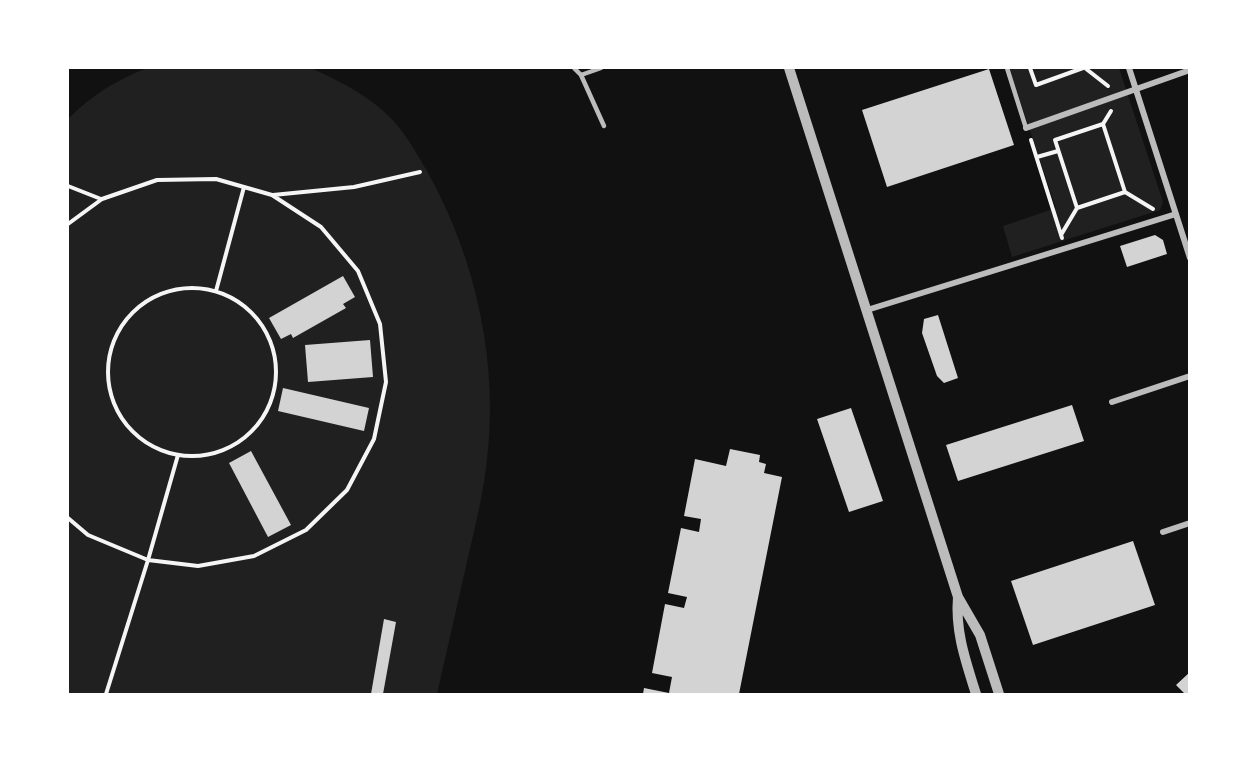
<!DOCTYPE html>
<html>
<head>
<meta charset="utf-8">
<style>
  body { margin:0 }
  #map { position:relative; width:1257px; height:762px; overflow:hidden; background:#111; font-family:Quicksand,sans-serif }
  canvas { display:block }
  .frame { position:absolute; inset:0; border:69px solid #fff; pointer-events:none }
</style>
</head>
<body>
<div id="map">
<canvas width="1257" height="762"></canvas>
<div class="frame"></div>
</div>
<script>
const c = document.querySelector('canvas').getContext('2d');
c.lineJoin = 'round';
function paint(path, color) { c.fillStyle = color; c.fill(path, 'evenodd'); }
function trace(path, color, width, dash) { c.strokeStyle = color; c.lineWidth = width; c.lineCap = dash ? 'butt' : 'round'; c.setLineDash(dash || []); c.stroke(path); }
paint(new Path2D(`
  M147,68h164c31,14 64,31 86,57 12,14 21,31 30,46 50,89 73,196 59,297 -4,32 -12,63 -19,94 -10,44 -20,88 -30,132h-369v-575c22,-23 50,-40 79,-51z
  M1009,68h110l44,134 -3,8 -148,47 -9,-31 53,-18z`), '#202020');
paint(new Path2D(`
  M989,69l25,76 -127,42 -25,-77z
  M1155,235l8,5 4,14 -40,13 -7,-21z
  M343,276l12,21 -12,7 3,4 -53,30 -2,-4 -10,5 -12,-21z
  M938,315l20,63 -14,5 -7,-7 -15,-43 2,-14z
  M370,340l3,37 -65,5 -3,-37z
  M283,388l86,20 -5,23 -86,-20z
  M1072,405l12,36 -126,40 -12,-36z
  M851,408l32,93 -34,11 -32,-93z
  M730,449l30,6 -1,7 7,2 -2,9 18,4 -43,217h-96l1,-6 25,5 3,-16 -20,-4 13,-69 19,4 3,-11 -19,-4 13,-65 18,4 2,-13 -17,-3 11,-57 31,7z
  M251,451l40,74 -23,12 -39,-74z
  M1133,541l22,64 -122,40 -22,-64z
  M384,619l12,3 -13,72h-12z
  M1190,672v22h-5l-9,-9z`), '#d3d3d3');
trace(new Path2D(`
  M1030,68l6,17 47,-17
  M1085,68l23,18
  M1103,124l8,-13
  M1031,140l31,98
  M1037,157l21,-6
  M68,186l33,13
  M1125,192l-48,16 -22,-68 48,-16 22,68 28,17
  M273,195l81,-8 66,-15
  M68,224l34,-25 55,-19 59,-1 56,16 49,32 37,44 22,53 6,58 -12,57 -27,51 -41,40 -52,26 -56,10 -50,-6 -60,-25 -20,-17
  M1061,235l16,-27
  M108 372a84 84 0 1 1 168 0a84 84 0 1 1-168 0Z
  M216,291l28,-104
  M106,694l42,-134 30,-105`), '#f5f5f5', 4);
trace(new Path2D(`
  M574,68l7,7 23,51
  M1007,68l19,60
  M581,75l20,-7`), '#bcbcbc', 4.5);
trace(new Path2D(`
  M1129,68l61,190
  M1026,128l164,-58
  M867,310l309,-96
  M1112,402l78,-26
  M1163,532l27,-9`), '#bcbcbc', 6);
trace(new Path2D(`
  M789,68l169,529 22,38 19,59
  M958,597c-3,35 8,65 18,97`), '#bcbcbc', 10);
</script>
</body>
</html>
